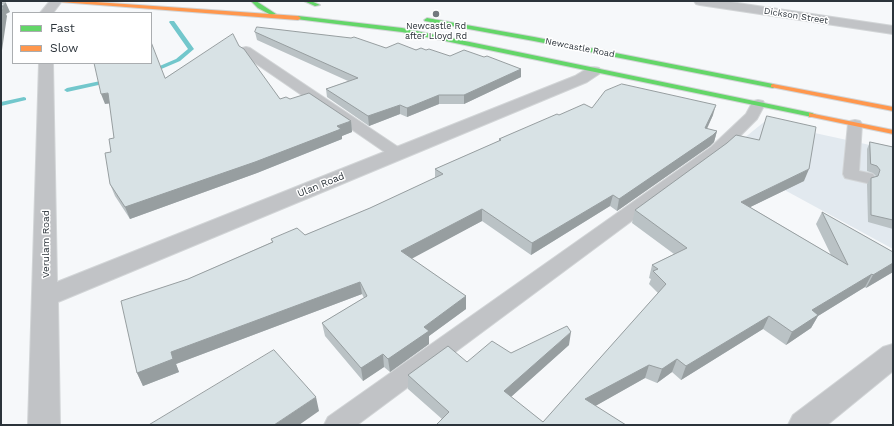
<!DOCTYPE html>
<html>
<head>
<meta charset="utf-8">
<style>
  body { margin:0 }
  #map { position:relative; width:894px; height:426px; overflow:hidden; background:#f6f8fa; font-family:"Work Sans",sans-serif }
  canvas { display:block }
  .frame { position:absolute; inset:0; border:2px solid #2b333a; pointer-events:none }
  .legend { position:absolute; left:12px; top:12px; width:140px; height:52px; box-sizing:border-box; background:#fff; border:1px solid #aaadb0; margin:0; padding:5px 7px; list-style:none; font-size:12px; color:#2b333a }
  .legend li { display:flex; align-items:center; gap:8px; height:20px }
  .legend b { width:20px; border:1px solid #aaadb0 }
</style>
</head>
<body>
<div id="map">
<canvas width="894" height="426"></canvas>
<div class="frame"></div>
<ul class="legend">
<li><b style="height:5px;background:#63d668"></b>Fast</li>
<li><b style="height:5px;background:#ff974d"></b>Slow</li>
</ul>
</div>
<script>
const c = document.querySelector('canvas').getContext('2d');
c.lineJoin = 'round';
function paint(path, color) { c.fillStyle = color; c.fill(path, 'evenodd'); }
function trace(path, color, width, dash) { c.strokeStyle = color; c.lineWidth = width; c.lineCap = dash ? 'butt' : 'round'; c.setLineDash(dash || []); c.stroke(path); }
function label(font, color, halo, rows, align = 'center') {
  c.font = font + ' "Work Sans",sans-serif'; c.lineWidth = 3; c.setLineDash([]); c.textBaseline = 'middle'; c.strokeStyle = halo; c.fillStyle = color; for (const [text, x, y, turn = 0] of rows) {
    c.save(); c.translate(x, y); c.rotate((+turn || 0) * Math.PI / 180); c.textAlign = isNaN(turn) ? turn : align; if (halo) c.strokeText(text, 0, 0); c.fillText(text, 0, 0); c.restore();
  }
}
paint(new Path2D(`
  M764,122l129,28v99l-171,-93z`), '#e2e9ef');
paint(new Path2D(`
  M170,21h4l20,28 -14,12 -28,12h-4v-2l28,-12 12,-10 -19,-27z
  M110,79l2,1v2l-45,10 -3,-2 3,-2z
  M24,97l2,1v2l-25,6v-4z`), '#72c7cc');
const lane = new Path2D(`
  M246,47l4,1 154,103 2,3 -2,3 -6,2 -6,-2 -150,-103 -2,-3 2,-3z
  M758,100l5,1 2,3 -8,15 -34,34 -366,272h-33l4,-8 383,-270 35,-33 7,-13z
  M855,120l5,1 2,3 -3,47 14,3 2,4 -2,4 -6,1 -22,-5 -2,-4 5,-50 2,-3z`);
const street = new Path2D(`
  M50,1h12l-9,12h-13z
  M694,1h30l169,25v8l-193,-29 -4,-1z
  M39,63h14l4,219 518,-206c9,-5 15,-11 24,-8l3,3 -3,3 -12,8 -529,220 2,123h-32z
  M893,344v27l-66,54h-39l5,-10 90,-68z`);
const fast = new Path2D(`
  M251,1h5l20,13 -5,1 -13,-7z
  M304,1h7l9,4 -5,1z
  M298,16l104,12 410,85 4,2 -4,2 -410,-85 -106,-13v-2z
  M427,18l107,19 239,47 3,2 -3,2 -239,-47 -109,-20 -1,-1z`);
const slow = new Path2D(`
  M58,1h23l217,15 3,2 -3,2 -238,-18z
  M773,84l120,23v4l-122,-24v-2z
  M809,113l84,17v4l-81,-17h-3z`);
trace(lane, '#d2d5d7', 2);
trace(street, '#d2d5d7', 2);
trace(fast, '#d2d5d7', 2);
trace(slow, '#d2d5d7', 2);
paint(lane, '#c1c3c6');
paint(street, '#c1c3c6');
paint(fast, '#63d668');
paint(slow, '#ff974d');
paint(new Path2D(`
  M255,32l131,16 40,2 24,6 34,1 37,12v8l-57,27h-25l-32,13 -7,-3 -31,12 -42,-29 -1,-8 22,-8 -91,-41z
  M239,46l41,53h10l61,22 1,11 -10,4v3l-85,34 -127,46 -15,-23 -5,-12 1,-32 3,-14 -4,-35 -5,1z
  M592,108l121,7 -6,14 10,2 -3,11 -4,4 -93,65 -7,-5 -79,49 -49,-34 -71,37 55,38v13l-37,27v8l-39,28 -6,-5 -21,14 -38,-45 -3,-13 42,-25 -2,-4 -186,70 3,8 -36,14 -6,-13 51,-94 84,-37 -1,-3 34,-4 65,-27 65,-30v-9l64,-28v-2l60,-24z
  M767,116l37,65 -54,26 81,48 -15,-31 6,-12 71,40v20l-27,16 -1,-1 -47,29 -7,12 -25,17 -23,-16 -82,51 -9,-8 -15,11 -12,-5 -50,28 31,19 -184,-6 -34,-30v-14l59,-13 44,-9 58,-8 -58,52 32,25 115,-129 -9,-9 2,-5 -2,-1 3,-13 22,-11 -42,-31 3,-13 124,-70z
  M870,142l23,5v82l-25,-7 -1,-38 4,-6 5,-2 -3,-3 -6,-2v-22z`), '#bac2c5');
paint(new Path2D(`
  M6,3l4,9 -4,2 1,2 -6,41v-50z
  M521,69v8l-57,27v-9z
  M108,93l4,10 -7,1 -4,-10z
  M439,95v9l-32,13v-9z
  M400,105v9l-31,12 -1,-10z
  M716,105l-3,10 -11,24 3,-11z
  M351,121l1,11 -10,4v3l-85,34 -127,46 -5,-12z
  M717,131l-3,11 -4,4 -93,65 2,-12z
  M809,169l-5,12 -68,33 5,-12z
  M613,195l-3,11 -79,49 1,-12z
  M482,209v12l-80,43 -1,-13z
  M893,263v9l-27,16 7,-13z
  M872,274l-7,13 -47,29 -7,12 -25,17 6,-13 20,-22z
  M360,282l2,12 -186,70 3,8 -36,14 -6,-13 34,-21z
  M466,296v13l-37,27v8l-39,28 -2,-13 36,-32z
  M769,316l-6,13 -82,51 5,-14z
  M571,332l-2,13 -66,59 1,-13z
  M383,354l1,13 -21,14 -2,-13z
  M677,359l-5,13 -15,11 5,-14z
  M649,365l-4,13 -62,35 2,-14z
  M316,397l3,14 -20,14h-25z`), '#979ea0');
const building = new Path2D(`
  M1,3h5l-5,4z
  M1,7h2l-2,14z
  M257,27l94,11 3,-1 32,11 12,-5 18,7 5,-2 5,2 3,-1 21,7 14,-6 20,7 3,-1 34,13 -57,26h-25l-32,13 -7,-3 -32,11 -42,-27 32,-11 -103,-46z
  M233,34l6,12 5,3 36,50 6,-2 4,2 19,-6 42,28 -14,5 4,3 -86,33 -130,45 -15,-23 -5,-31 6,-1 -2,-13 5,-1 -6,-45 -7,1 -7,-31h57v-21l14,36z
  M622,84l94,21 -11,23 12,3 -4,4 -94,64 -6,-4 -81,48 -50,-34 -81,42 65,45 -42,31 5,4 -41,28 -5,-5 -22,14 -39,-45 45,-27 -7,-14 -189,70 2,7 -36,14 -16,-72 67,-22 85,-37 -2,-3 26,-11 8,7 65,-27 73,-34 -8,-5 66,-29 -2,-1 58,-25 2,1 25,-11 8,4 13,-17z
  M767,116l49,11 -7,42 -68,33 107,63 -26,-53 71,40v11l-20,12 -1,-1 -60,36 6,5 -26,17 -23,-16 -83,50 -9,-7 -15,10 -13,-4 -64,34 41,26h-190l13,-13 -41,-37 40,-29 19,16 25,-21 19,12 56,-27 4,6 -67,59 39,31 123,-138 -13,-13 5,-2 -6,-4 35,-17 -52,-38 92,-67 9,-8 23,5z
  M870,142l23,5v73l-22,-5v-37l7,-2 2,-6 -3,-4 -6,-2z
  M274,350l42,47 -42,28h-125z`);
paint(building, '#d8e2e5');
trace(building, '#979ea0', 1);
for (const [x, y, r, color] of [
  [436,14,4,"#72787d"]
]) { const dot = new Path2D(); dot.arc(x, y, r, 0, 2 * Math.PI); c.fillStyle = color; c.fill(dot); trace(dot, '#fff', 1.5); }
label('9px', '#2b333a', '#fff', [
  ["Dickson Street",796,16,9],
  ["Newcastle Road",580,48,11]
]);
label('9px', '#2b333a', '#fff', [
  ["Newcastle Rd",436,26],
  ["after Lloyd Rd",436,36]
]);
label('10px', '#2b333a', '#fff', [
  ["Ulan Road",321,185,-22],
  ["Verulam Road",46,244,-90]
]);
</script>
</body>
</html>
